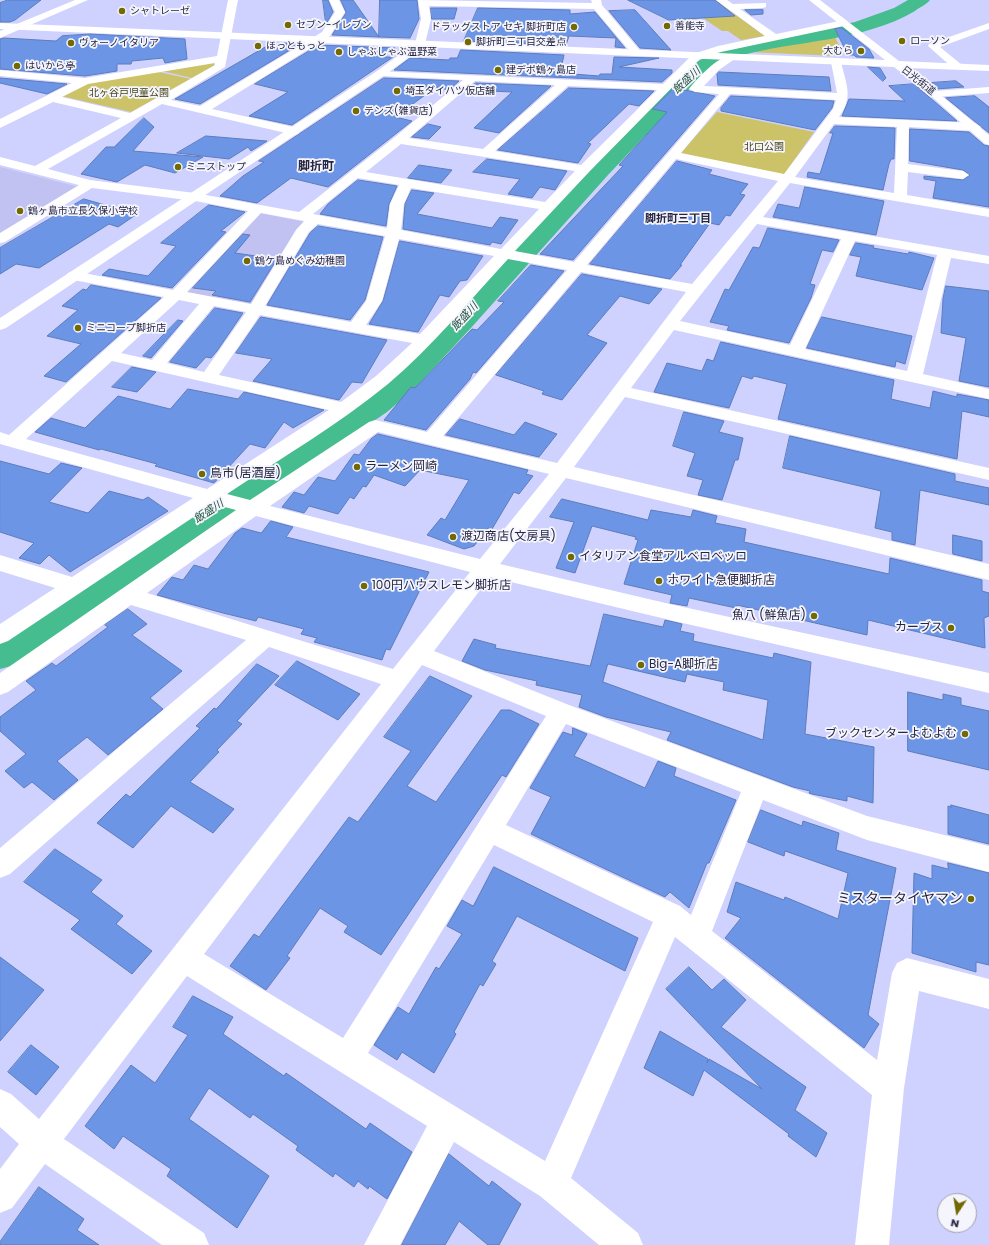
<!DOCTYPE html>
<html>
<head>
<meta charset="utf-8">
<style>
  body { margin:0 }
  #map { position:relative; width:989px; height:1245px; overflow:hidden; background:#cfd1fe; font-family:Poppins,sans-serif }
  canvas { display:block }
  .north { position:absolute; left:937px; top:1193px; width:40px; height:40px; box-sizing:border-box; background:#f5f6fd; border:1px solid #a2a2b2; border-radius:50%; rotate:192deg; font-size:11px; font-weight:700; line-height:16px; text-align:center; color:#262542 }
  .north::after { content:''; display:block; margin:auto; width:14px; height:18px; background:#726900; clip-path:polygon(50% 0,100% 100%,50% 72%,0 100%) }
</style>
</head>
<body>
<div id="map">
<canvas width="989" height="1245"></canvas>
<div class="north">N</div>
</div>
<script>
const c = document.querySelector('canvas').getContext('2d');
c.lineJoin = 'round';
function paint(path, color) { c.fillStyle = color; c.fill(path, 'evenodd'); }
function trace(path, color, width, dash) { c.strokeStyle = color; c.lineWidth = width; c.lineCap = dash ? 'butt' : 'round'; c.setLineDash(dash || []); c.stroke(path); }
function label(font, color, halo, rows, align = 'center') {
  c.font = font + ' Poppins,"Noto Sans JP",sans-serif'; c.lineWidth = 3.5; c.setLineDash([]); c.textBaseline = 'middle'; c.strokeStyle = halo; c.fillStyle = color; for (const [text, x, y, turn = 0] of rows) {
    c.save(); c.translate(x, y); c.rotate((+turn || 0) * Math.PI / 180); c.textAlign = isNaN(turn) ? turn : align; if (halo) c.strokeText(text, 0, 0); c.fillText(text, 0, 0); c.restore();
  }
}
paint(new Path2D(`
  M0,167l79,20 -79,47z
  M259,213l46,9 -8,6 -46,76 -64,-11z`), '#c1c1f2');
paint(new Path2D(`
  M656,0h59l50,36 -24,4 -13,-9h-6l-19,-13 -23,3z
  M834,35l7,14h-6l4,7 -90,-4z
  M210,63h4v3l-22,12 -34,-8z
  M154,71l37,8 -60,33 -70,-16 28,-14z
  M717,112l97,20 -31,44 -103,-22z`), '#ccc267');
paint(new Path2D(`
  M908,0h22c-4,5 -10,7 -15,11 -53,31 -118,29 -176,45 -16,5 -30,15 -42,25l-89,94 -138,154 -54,58 -29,25 -73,50 -107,68 -192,135 -15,4v-37l181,-120 109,-66 75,-48 29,-25 56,-56 142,-152 91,-92 15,-12 27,-13 130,-26 39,-14z`), '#45bd8e');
const building = new Path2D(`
  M8,0h33l-26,20 -5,2h-10v-19z
  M323,0h5l5,12 -7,12z
  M341,0h12l26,37 -47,-2 14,-22z
  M380,0h37l2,19 -9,19 -31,-1z
  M628,0h87l20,16 -66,4z
  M431,8h26l-3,11h-22z
  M478,8l92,2v4l25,-2 30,36 -10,-1 1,-9 -47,-2 -3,9 -102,-4z
  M635,10l36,40 -31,-2 -31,-37z
  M763,10v4l-12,1 -6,-5z
  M842,28l27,21 5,9 -18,-1 -2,-2h-6l-13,-26z
  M90,34l95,5 2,20 -22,4 -2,-5 -31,3 -1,3h-14v7l-32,5 -85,-7v-30l4,-1 52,3 6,-5z
  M287,43l13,1 -100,60 -25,-5 92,-53z
  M319,45l76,3 -14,9h12l-101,68 -43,-9 39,-24 -33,-8z
  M461,50l103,5 -4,18 39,3 1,-2h12l2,-17 45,1 -40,9 53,3v3l-10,9 -268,-12 16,-12 39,2 1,-2h7z
  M868,67l12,1 6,10 -3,3z
  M719,72l110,5 2,14 -113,-6 -1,-11z
  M0,78l67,6 -20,10 -47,-11z
  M384,78l75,3 -10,9 -13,-3 -41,30 17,4 -84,66 -37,-9 -34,25 -37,-7 23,-20 21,-14 -5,-1z
  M956,81l8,6 -28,2 -7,-6z
  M476,83l75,3 -52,47 -25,-5 38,-36 -45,-2z
  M914,84l43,37 -115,-5 7,-17 56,2 -16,-15z
  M569,88l85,3 -15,15 -10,-2 -41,39 3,1 -13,19 -80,-13z
  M674,88l41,8 -142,164 -33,-6 83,-88 -4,-1 48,-53 -14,-3z
  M731,96l103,5 -2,7 -17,22 -94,-19v-3z
  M975,96l14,11v26l-43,-35z
  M144,118l10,9 -21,24 70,6 -28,16 -30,-8 -28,17 -36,-8 25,-27h8z
  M428,124l13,3 -12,12 -17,-2z
  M835,126l60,2 -1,31h-3l-2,5 -6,26 -76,-13 1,-5 12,2 13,-41h-3z
  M910,129l59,3 15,13 5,1v61l-56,-9 3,-17 -12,-2v-3l39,4 7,-5 -7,-5 -53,-9z
  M206,136l36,3 25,2 -16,10 -3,-4 -19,12 -52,-6z
  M487,159l80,12 -12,19 -15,-3 -8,11 -24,-4 12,-15 -47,-7z
  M677,161l35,9 -3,4 39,10 -8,10 5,1 -15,21 -4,-1 -7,10 -9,-2 -30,42h2l-12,14 -80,-15z
  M419,165l33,5 -11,13 -33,-5z
  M358,180l39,6 -8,18 -3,22 -66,-12 8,-10z
  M805,187l79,14 -8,34 -103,-18 5,-13 21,4z
  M412,190l22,3 -17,21 75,14 8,-11 18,3 -17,24 -9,-2 -2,3 -87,-16 2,-25z
  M84,199l53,15 -19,13 -9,-3 -70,44 -23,-4 -16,10v-26z
  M209,205l36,7 -24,19 5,1 -54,56 -70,-13 7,-6 39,7 28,-30 -15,-3z
  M318,226l65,11 -18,63 -15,20 -83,-15 43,-72z
  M768,228l71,12 -6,12 -11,-2 -12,34 5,1 -4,13 -22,45 -62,-13 2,-4 -19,-4 15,-33 4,1 24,-43 6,1z
  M243,234l7,1 -15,18 42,6 -27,43 -38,-7 4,-4 -23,-3z
  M400,241l83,15 -16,24 -7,1 -11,16 -9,-2 -22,37 -49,-8 14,-23z
  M856,243l18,3 -1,2 35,6 1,-2 25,6 -12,32 -66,-14 5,-19 -11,-2z
  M531,265l33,6 -88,102 -3,-1 -3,7 -44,51 -42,-10 27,-33 4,1 57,-59 5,1 27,-28 -6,-1z
  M582,274l80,15 -13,15 -29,-8 -33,39 20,8 -45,57 -20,-6 2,-3 -48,-16z
  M91,285l70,13 -95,84 -22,-6 37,-32 -34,-8 31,-26 -16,-4 21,-17 3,1z
  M946,286l43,5v96l-30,-6 7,-43 -25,-5 2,-34z
  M215,308l28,5 -26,38 -6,7 -5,-1 -10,11 -26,-6z
  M261,317l126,23 -25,43 -10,-1 -13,18 -86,-19 19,-22 -36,-6z
  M822,317l90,19 -7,28 -9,-3 -1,6 -88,-19z
  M178,320l5,1 -32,37 -8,-2z
  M721,342l173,38 -3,19 39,9 3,-17 24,6v-3l32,6v17l-27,-6 -5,48 -179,-40 9,-35 -33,-8 -2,3 -10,-3 -13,32 -75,-16 13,-29 35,8 5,-12 6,2z
  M132,367l24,5 -19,20 -25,-5z
  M188,389l50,10 6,-7 80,18 -31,18 -9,-6 -19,26 -15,-4 -36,39 -59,-17 2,-2 -56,-15 -2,1 -64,-18 16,-14 34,10 33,-32 52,13z
  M684,412l40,9 -5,11 24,6 -5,22h-3l-13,40 -24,-5 5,-15 -16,-4 8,-23 -22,-7z
  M460,419l54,16 11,-13 32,12 -18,23 -93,-22z
  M378,434l150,36 -2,4 7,2 -14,18 -5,-2 -22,37 -4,-1 -14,18 -10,3 -37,-14 14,-17 4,2 24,-40 -49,-10 -15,16 -31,-11 -8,12 -3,-1 -9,13 -4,-2 -12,17 -29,-8 -5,7 -22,-6 12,-15 10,3 14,-18 17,4 19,-27 5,1 12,-16z
  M790,436l165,38v7l34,7v17l-69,-15 -5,55 -23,-5v-8l-17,-4 6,-37 -98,-23z
  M0,461l49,13 12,-11 21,5 -33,34 39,11 21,-22 34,9 5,-3 20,14 -98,61 -21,-17 -9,9 -21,-6 15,-15 -34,-11z
  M562,499l86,21 3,-10 40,7 2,-7 24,6 -2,7 31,6 -2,13 145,32 1,-16 92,22v11l7,2v23l-5,2 1,30 -117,-28 -1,15 -130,-30 -1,3 -47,-10 -2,8 -17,-3 2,-8 -48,-11 14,-44 -3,-1 1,-2 -44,-11 -17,47 -19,-5 18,-46 -24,-5z
  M271,521l22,6 -7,10 143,35 -39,78 -4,-1 -4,11 -68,-18 3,-4 -16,-4 3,-5 -46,-12 -2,4 -33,-8 -66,-18 15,-18 11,3 11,-15 14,4 27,-36 7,-5 19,5z
  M953,535l29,6v20l-29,-7z
  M128,609l19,15 -15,11 50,36 -32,27 13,11 -55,46 -21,-18 -30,24 21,19 -24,20 -22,-18 -8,6 -19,-17 21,-17 -26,-23v-14l36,-27 -10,-9 26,-18 4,3 52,-39 -3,-2z
  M604,614l59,13 2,-7 17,4 -2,7 14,3 -1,7 80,17 1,-5 37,9 -6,72 69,13 -1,56 -26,-7v5l-35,-7 -3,-1 1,-2 -17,-4 -126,-47 4,-8 -65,-15 -27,-10 3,-12 -46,-10 1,-4 -52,-11 -23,-9 12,-22 22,6 -1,3 95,18zM608,664l77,18 2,-8 37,8 -1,8 45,10 -5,40 -160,-58z
  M297,661l63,33 -22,26 -63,-35z
  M257,664l22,12 -42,45 5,3 -25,26 2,2 -29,30 44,27 -21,24 -42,-27 -38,42 -36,-25 29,-29 4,3 70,-69 -4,-2 18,-18 2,1z
  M430,676l42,20 -65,90 29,16 65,-92h9l29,14 -33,53 -4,-2 -121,180 -37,-23 4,-6 -28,-18 -33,48 3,2 -24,32 -36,-24 24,-32 5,3 90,-120 9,5 53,-71 -27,-14z
  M908,692l35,8v-6l18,4v7l28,6v59l-81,-19z
  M573,728l14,6 -13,22 71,32 13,-27 18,7 -2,8 62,24 -27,63h-2l-18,45 -19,-16 -5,5 -134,-63 20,-37 -21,-9 33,-56 9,3z
  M951,805l38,10v29l-41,-10v-28l3,1z
  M761,810l41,16 1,-5 36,12 -3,17 60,18 -28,147 11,9 -15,24 -139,-110 16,-20 -14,-6 9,-30 48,18 1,-3 53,22 10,-46 -63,-22 -1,5 -36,-14z
  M55,849l47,31 -11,12 32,24 -7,8 36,27 -20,23 -61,-45 9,-9 -56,-38z
  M948,863l41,10v92l-13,-3v10l-64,-19 2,-80 18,6v-14l16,4z
  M494,867l144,71 -13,33 -108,-55 -25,45 4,3 -13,22 -3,-2 -26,48 2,2 -22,39 -32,-21 -5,8 -23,-15 24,-38 11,7 27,-47 3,2 23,-35 -15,-8 15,-26 11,6z
  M0,957l44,33 -44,51z
  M689,967l23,23 12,-11 22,21 -25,27 85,60 -11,23 32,23 -11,24 -28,-21 1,-2 -85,-64 -11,26 -49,-28 16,-37 48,28 -1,4 2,-4 53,30 -96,-100z
  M193,996l40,21 -10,17 61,42 2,-3 80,56 4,-6 42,29 -25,47 -18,-13 -1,3 -10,-8 -4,6 -19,-14 -2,4 -37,-27 2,-4 -45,-32 -3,4 -41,-30 -20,31 80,57 -32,52 -70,-52 4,-7 -48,-33 -9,13 -29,-23 46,-61 24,18 33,-48 -15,-8z
  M31,1045l28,22 -23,28 -28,-23z
  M449,1154l40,32 3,-5 29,23 -22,41h-11l-29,-24 -14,24h-43z
  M39,1187l45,32 -7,11 22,15h-99v-3z`);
paint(building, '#6d95e6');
trace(building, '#5d7cbb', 1);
paint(new Path2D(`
  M75,0h13l-88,38v-7z
  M228,0h10l-13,67 -54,33 29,6 122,-74 13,-20 -6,-12h10l6,12 -15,24 -118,73 86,19 2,3 -2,3 -4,1 -132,-31 -114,65 42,11 105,13 104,19 96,-75 68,-57 -82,-4 -5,-3 1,-2 286,13 30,-30 25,-8 47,-10 -49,-36h11l6,4 33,-1v4l-3,1 -23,1 36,25 68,-14 5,3 -5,3 -123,26 -20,6 -112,114 -74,79 59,11 145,-168 -24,-2 -6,-3c8,-10 32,-37 46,-33l1,2 -17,12 -15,16 133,7 -6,-31 5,-3 5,3c5,22 13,35 -2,55l136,6 6,4 -6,4 -66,-4 -1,37 55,7 6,4 -6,4 -55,-7 -1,23 82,14v8l-199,-34 -27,34 226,39v8l-38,-6 -28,116 66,15v10l-315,-69 -43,58 358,80v12l-364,-83 -51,70 415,97v16l-423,-102 -66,86 174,41 315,68v20l-315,-72 -184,-44 -56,74 135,54 298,111 122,30v26l-122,-32 -104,-40 -51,131 165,129 15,-87 5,-10 10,-5 82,21v30l-70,-18 -15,97 -15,157h-34l17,-150 -197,-158 -104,241 67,55 5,12h-44l-59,-49 -86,-54 -54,103h-36l63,-119 -240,-150 -123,163 140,94 5,12h-47l-117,-81 -33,44 -12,5v-44l19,-25 -19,-17v-38l11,5 28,25 342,-435 -112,-37 -259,227 -10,4v-30l246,-208 -115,-35 -123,87 -8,3v-22l236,-163 -23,-6 -205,137 -8,3v-20l55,-36 -55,-17v-16l72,22 121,-79 -193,-54v-12l9,3 155,-138 -96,-18 -3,-3 3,-3 5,-2 100,19 75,-79 -53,-10 -103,-13 -87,54 -5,1v-10l79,-48 -79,-20v-8l35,9 86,-48 -68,-16 -53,26v-9l72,-36 -72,-7v-6l85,8 132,-22zM215,63v2l-85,48 -68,-16 26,-13zM475,81l80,4 -72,64 -74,-11zM568,86l89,4 -76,75 -86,-14zM730,94l106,6 -3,9 -49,65 -103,-21zM834,124l63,3 -3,66 -99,-16zM401,144l174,27 -30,31 -179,-30zM676,159l102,22 -86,103 -105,-19zM358,178l41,7 -9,19 -3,24 -74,-14zM411,188l128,21 -38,40 -100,-19 3,-26zM261,213l43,8 -8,9 -45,74 -64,-12zM318,224l67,12 -19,65 -15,21 -86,-16 44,-74zM757,224l84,15 -51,106 -110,-24zM399,239l95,17 -74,78 -54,-9 16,-24zM855,241l82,14 -30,116 -102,-22zM508,259l59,11 -140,162 -52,-12 -6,2 -119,78 -23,-6c53,-35 112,-70 161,-110 44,-37 81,-83 120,-125zM581,272l105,20 -129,171 -114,-27zM179,300l20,4 -47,56 -31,-7zM214,306l32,6 -42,60 -37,-9zM260,315l152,28 -36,33 -35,26 -122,-27zM112,361l217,49 -122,79 -181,-50zM378,432l171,42 -69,85 -210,-53zM256,516l214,56 -77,97 -246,-76zM422,665l124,51 -203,322 -139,-84zM566,724l175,68 -50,123 -11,-9 -174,-81zM494,845l159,77 -108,239 -177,-108z
  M418,0l174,3 -1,-3h10l1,5 40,48 -1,2h-8l-39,-46 -165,-3 2,13 -6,25 -5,3 -5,-3 6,-25z
  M989,23v6l-49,18 22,18 1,2 -1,2h-8l-26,-23 1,-2z
  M989,87v6l-54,4 -6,-3 6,-3z`), '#fff');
paint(new Path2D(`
  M809,0h11l79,61 90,4v6l-81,-3 81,67v10l-4,-1 -54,-48 -37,-29 -471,-20 -38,28 -379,253 -6,2v-12l377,-247 33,-24 -410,-18v-6l885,37z`), '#fff');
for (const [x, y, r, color] of [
  [122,11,4,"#726900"],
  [288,25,4,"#726900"],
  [667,26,4,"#726900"],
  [574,27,4,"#726900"],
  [902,41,4,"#726900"],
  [468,42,4,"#726900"],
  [71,43,4,"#726900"],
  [258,46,4,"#726900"],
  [861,51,4,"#726900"],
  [339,52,4,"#726900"],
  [17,66,4,"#726900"],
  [498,70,4,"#726900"],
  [397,91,4,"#726900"],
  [356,111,4,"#726900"],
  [178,167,4,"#726900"],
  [20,211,4,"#726900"],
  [247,261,4,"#726900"],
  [78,328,4,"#726900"],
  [357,467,4,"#726900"],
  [202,474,4,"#726900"],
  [453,537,4,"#726900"],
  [571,557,4,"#726900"],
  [659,581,4,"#726900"],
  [364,586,4,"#726900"],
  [814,616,4,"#726900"],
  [951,628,4,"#726900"],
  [641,665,4,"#726900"],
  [965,734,4,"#726900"],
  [971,899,4,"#726900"]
]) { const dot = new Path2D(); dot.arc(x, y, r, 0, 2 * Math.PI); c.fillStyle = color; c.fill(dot); trace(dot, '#f5f6fd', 1.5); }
label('10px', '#262542', '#f5f6fd', [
  ["シャトレーゼ",130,11],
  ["セブン-イレブン",296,25],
  ["善能寺",675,26],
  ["ドラッグストア セキ 脚折町店",566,27,"right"],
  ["ローソン",910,41],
  ["脚折町三丁目交差点",476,42],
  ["ヴォーノイタリア",79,43],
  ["ほっともっと",266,46],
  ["大むら",853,51,"right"],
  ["しゃぶしゃぶ温野菜",347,52],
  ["はいから亭",25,66],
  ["建デポ鶴ヶ島店",506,70],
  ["埼玉ダイハツ仮店舗",405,91],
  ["テンズ(雑貨店)",364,111],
  ["ミニストップ",186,167],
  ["鶴ヶ島市立長久保小学校",28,211],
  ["鶴ケ島めぐみ幼稚園",255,261],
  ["ミニコープ脚折店",86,328]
], 'left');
label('10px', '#262542', '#f5f6fd', [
  ["日光街道",918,81,38]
]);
label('10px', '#474216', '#f5f6fd', [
  ["北ヶ谷戸児童公園",129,93],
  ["北口公園",764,147]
]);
label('italic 11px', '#275743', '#f5f6fd', [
  ["飯盛川",687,81,-43],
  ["飯盛川",465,317,-47],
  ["飯盛川",209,512,-33]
]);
label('bold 11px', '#262542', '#f5f6fd', [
  ["脚折町三丁目",678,219]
]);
label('bold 12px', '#262542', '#f5f6fd', [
  ["脚折町",316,167]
]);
label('12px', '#262542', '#f5f6fd', [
  ["ラーメン岡崎",365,467],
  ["鳥市(居酒屋)",210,474],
  ["渡辺商店(文房具)",461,537],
  ["イタリアン食堂アルベロベッロ",579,557],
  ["ホワイト急便脚折店",667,581],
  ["100円ハウスレモン脚折店",372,586],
  ["魚八 (鮮魚店)",806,616,"right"],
  ["カーブス",943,628,"right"],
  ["Big-A脚折店",649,665],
  ["ブックセンターよむよむ",957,734,"right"]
], 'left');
label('14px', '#262542', '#f5f6fd', [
  ["ミスタータイヤマン",963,899]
], 'right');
</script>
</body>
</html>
